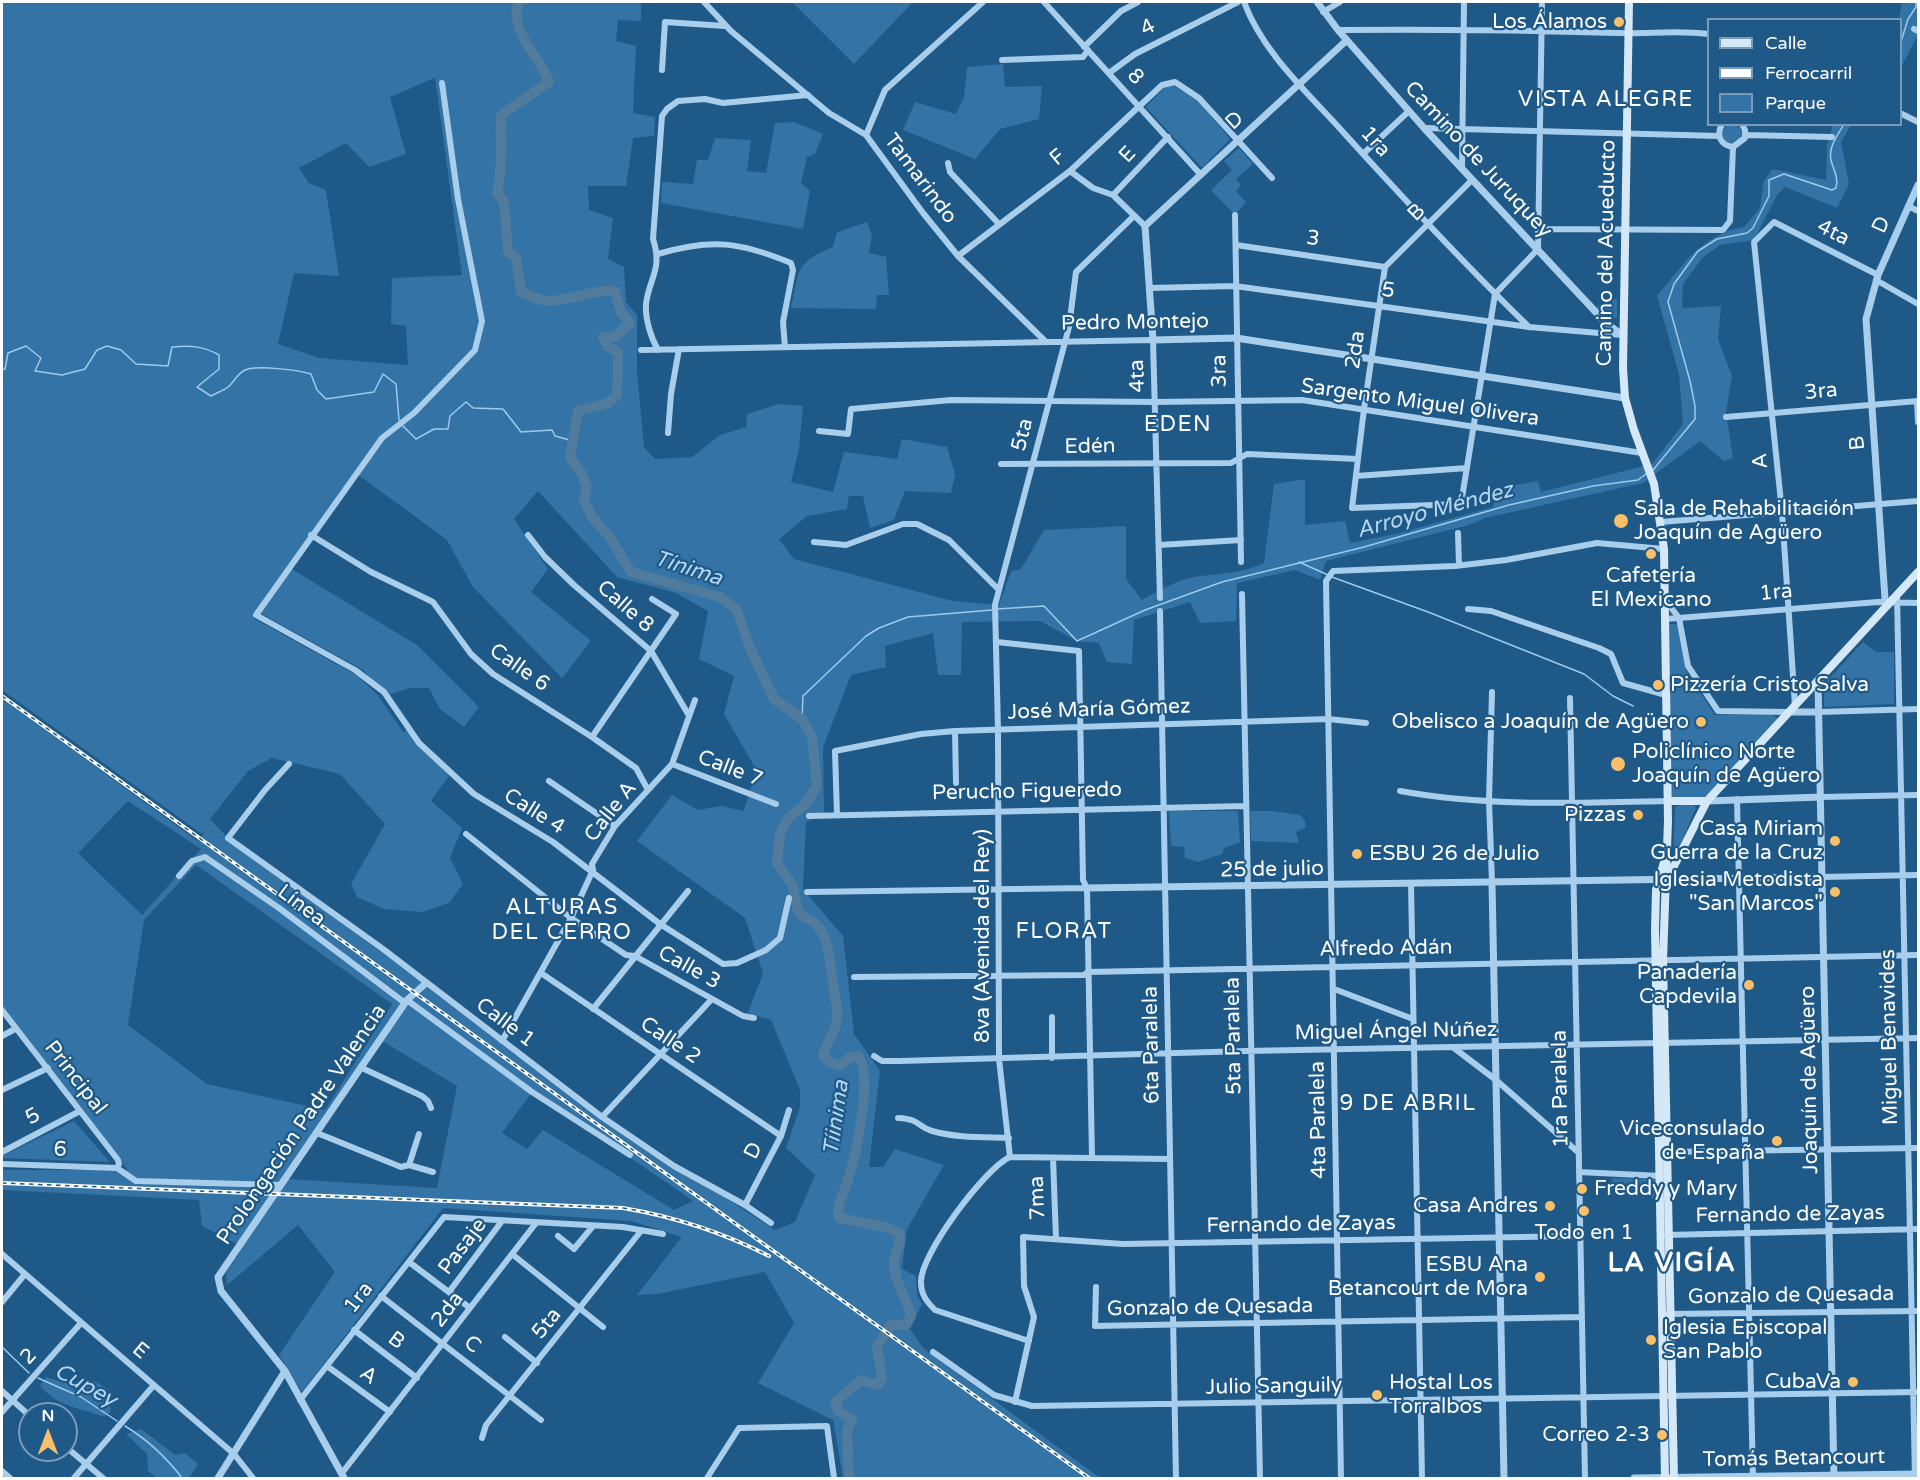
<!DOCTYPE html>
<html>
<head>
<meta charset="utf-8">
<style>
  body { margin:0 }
  #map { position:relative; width:1920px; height:1480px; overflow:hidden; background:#1f5988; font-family:"Varela Round",sans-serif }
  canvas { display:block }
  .frame { position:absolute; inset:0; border:3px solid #fff; pointer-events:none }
  .legend { position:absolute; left:1707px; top:18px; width:195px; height:108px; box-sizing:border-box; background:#1f5988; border:2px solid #799bb8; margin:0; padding:8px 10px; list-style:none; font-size:18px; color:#fff }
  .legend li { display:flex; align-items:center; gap:12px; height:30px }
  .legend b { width:30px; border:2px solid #799bb8 }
  .north { position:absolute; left:18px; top:1402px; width:60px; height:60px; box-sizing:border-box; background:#1f5988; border:2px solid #799bb8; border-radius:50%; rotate:0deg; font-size:16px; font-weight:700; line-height:24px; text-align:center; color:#fff }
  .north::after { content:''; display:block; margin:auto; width:21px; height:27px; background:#f9bf69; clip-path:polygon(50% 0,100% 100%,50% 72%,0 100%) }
</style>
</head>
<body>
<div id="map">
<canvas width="1920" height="1480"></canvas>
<div class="frame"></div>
<ul class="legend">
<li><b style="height:8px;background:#d5e8f8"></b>Calle</li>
<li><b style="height:8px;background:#fff"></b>Ferrocarril</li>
<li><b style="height:16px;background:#3373a5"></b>Parque</li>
</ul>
<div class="north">N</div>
</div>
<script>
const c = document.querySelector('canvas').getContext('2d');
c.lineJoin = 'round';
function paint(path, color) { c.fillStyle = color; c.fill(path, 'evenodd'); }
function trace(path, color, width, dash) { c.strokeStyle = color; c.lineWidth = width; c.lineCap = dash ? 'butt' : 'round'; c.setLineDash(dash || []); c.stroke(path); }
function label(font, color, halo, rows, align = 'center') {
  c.font = font + ' "Varela Round",sans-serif'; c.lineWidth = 4.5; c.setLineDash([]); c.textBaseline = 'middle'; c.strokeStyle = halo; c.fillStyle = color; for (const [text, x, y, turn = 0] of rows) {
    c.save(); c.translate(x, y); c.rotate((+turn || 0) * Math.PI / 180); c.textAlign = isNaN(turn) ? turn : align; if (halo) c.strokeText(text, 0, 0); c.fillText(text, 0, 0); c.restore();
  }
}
paint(new Path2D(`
  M2,2h639v19l-23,-1 -2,21 20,5 -3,67 22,4 -1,19 -21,2 -7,48h-38l1,24 24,8 -5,41 16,8 2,35 11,13v57l7,75 11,12 37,-2 28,-22 26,-8 1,-13 32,-10 24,2 -4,43 -8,33 42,10 11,-40 53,7 5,-20 45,8 8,27 -4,19 -46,-2 -11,29 -24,8 -7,-32h-14l-2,13 -40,7 -28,23 15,20 159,42 46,4 12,-34 10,-2 23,-39 82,-4v53l16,21c16,-9 33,-19 52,-23 24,-4 48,-3 70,-14l10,-79 31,-5v46l40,-4 5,22 46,-9 97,-27 6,-19 39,-7 3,11 111,-28 31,-40 -4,-50 -22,-78c26,-31 45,-62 87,-69l16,-19 4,-27 8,-12 54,11 1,-35 6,-20h18l-10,17 8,42 -12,24 -52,-21 -8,8 -23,45 -34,5 -17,12 -20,27 -1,24 39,-2 -3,33 14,37 -6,36 7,46 -9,3 -24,-20 -57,42 -158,35 -16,7 -143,36 -6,19 -25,-10 -58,13 -1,38 -36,2 -10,-21 -56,18 -2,44 -25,-2 -8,-19 -22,-2 -37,-20 -78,1 -1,53h-23l-5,-42 -48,13 1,21 -35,8 -28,72 1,67 -18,8 -3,67 40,47 11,98 26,37 -11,96h14l12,-18 49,16 -37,64 -5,40 14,7 1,18 5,10 -12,25 13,19 177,130h-257l-10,-58 -75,-37 36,-60 -29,-51 -108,22 -20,1 45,-58 -51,-16 -188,-13 -141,184 -23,-37 56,-83 -37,-47 -71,60 -1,-12 17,-26 -41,-21 -3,-26 -197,-10v-20h126l-126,-165v-307l197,144 6,-12 -3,4 -200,-144zM435,78l27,197 -70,3 -1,46 15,2 2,39 -89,-7 -41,-14 16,-71 45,3 -13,-86 -17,-7 -10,-15 47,-25 23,24 37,-13 -16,-57zM357,474l90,66 26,47 89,91 29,-37 -60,-49 17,-23 -34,-50 24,-28 79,86 59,16 32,18 -9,48 35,17 -10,38 32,55 -12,42 -23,-5 -23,4 -26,-15 -35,46 108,77 18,55 -15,40 23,7 29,70v17l-14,41 29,27 -20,47 -20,8 -173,-113 -374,-279 -18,-19 38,-48 24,-13 68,16 45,50 -34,60 6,13 27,12 38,3 27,-9 14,-19 -13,-26 12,-30 -31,-27 18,-25 -41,-46 -5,2 -25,-37 -22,-20 -103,-57 5,-6 105,58 23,26 23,-8h20l11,21 24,18 15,-20 -62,-62 -127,-77zM128,801l73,48 -59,66 -64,-62zM196,865l196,139 -67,106 -118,-26 -79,-59 16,-105zM382,1041l75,45 -20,102 -149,-9zM533,1091l159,109 1,1 -19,9 -131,-80 -16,19 -25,-16z
  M792,2h121l-59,62z
  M1902,2h16v33l-17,32 -2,-47z
  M1003,64l2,23 37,-1 -3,33 -39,10 -25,30 -72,-29 12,-28 41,12 8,-17 3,-30z
  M1172,85l26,15 32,39 -26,27 -3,1 -55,-60 20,-21z
  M794,122l29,12 -8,20 -8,3 -6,26 9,8 -7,38 -142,-26 1,-21 31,2 4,-24h11l7,-22 36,2 -4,31 19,2 9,-50z
  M1722 134a10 10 0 1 1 20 0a10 10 0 1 1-20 0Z
  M1239,148l14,16 -17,15 5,6 -5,6 10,11 -11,13 -24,-25 21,-20 -8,-9z
  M867,222l5,13 -3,18 17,4 3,38h-12l-1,14 -85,-1c9,-38 3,-45 42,-61l4,-15z
  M1617,298v19l-8,4 -13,-14z
  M1669,624h9l8,47 29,44 57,-1 5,4v4l-71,75h-33l-2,-3z
  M1863,642l13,10h18v52l-70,3v-23z
  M1680,805h14l2,3 -23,54 2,-55z
  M1169,811h69l2,31 -16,6 -2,6 -24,8 -13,-4 -1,-11 -13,-1z
  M1250,811h23l28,4 4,6v7l-9,4 3,11 -48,-2z
  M74,1121l36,41 -108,-4v-2z
  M1612,1178l43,1 1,19h-5v-9l-39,1z
  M46,1377c6,2 14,5 20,5 21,2 23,-8 42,8l3,21 -7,6c-26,-10 -44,-9 -64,-31z
  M141,1429l34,26 10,-2 13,11 -9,14h-32l-9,-7 -1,-17 -21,-20z`), '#3373a5');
trace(new Path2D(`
  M1900,45l8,-26 8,-12v-5
  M2,370l3,-1 3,-16 18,-7 15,12 -6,13 27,4 23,-6 12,-19 10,-4 14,4 15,14 32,2 4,-19c18,-2 31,-1 47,8v14l-22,18 14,9c5,-3 12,-5 17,-9 6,-5 10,-14 17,-17 12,-5 53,0 66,4l6,16 9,9 48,-7 9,-18 13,10 3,36
  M401,424l15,15 18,-10h14l2,-13 16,-14 7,6 30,1 18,23 31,-2 3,6 18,5
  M1653,470l42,-51v-13l-5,-25 -22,-79 6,-18 24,-33 19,-12 30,-6 6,-5 16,-32v-16l15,-6 48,16 4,-2c3,-10 -3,-19 -5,-28 -3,-13 7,-25 13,-36
  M1299,562l29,13
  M1332,577l96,35 156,62 29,22 20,10
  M997,609l47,-3 33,35 68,-31 77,-28 142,-35 145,-42 84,-19 45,-6 8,-6
  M802,719l1,-23 63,-60 13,-8 29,-11 84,-7
  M2,1347l27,26
  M38,1378l43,19 36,24
  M125,1426c23,14 41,31 57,52`), '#9dcbec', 1.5);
trace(new Path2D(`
  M519,2c-12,29 22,55 30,80l-48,33c-1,27 2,52 -4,78l7,9 4,50 8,5 5,35c8,3 19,9 27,9 23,0 44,-12 67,-10l6,21 9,11 -15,14h-12l4,9 11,6 -1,43 -9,8 -30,8 -8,46 12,17 5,13 -3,13 8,17 17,19 22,36 89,25 17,13 13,38 24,51 28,20 10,18 5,49 -12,19 -17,13 -8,16 -3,29 16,23 4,22 5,8c28,8 27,44 31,67 2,13 6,29 3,42 -3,9 -9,19 -13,30l6,7 11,4 10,-9 8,-1c16,20 -3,103 -11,127 -4,14 -11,21 -8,35l46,9 14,6c4,11 -6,20 -5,33 1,18 13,32 17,50l-5,9h-15l-14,21 5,32 -4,7 -17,-5 -26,22 3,9 14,8 -5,12 2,47`), '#517b9c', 10);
trace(new Path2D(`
  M704,2l27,29 98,82 37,22 57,78 35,43 87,85
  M1044,2l157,173
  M1244,2c19,51 63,90 99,130 60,66 121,132 186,195
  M1323,12l17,-10
  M1914,29l4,2
  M1338,30c94,-1 186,0 280,3 31,1 60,-3 90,1
  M1084,47l37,-36 17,-9
  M1002,60l81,-3 5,-7
  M662,70l3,-48 60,4
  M1109,73l26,-19 103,-52
  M442,83l16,116 24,122 -7,29 -61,63 -32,25 -126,177 99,55 29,22 35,51 55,51 79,48 107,82 63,40 14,-1 29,-13 14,-12 9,-40
  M1900,113l18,9
  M1722,124c-6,11 -2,21 11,23l12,-9v-8l-3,-6
  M1424,128l295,8
  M866,135l19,-45 98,-88
  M1746,135l86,2
  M1363,154l46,-43
  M948,163l2,9 49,52
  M1462,168l2,-166
  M1070,171l23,17 20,7 32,31
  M1113,195l55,-58
  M1908,206l10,5
  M1235,215l6,347
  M1538,229l185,1 7,-9 3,-74
  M1236,245l149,22
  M658,254c54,-16 82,-12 133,9l2,7 -10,52 2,25
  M958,256l112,-85 92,-86 13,-3 24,16 73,80
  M1385,267l-21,142 -12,99 109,-4 34,-210 43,-45 4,-247
  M1385,267l87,-87
  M1876,280l42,24
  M1150,288l85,-2 294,41 93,8
  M641,350l512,-10 7,258
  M658,350c-7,-12 -13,-31 -12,-46 3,-26 17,-34 7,-65l9,-123 5,-7 11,-8 27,-2 18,4 85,-8
  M1917,401l1,21
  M1726,417l192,-16
  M819,431l29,3 3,-25 100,-9 204,2 147,-2 340,53
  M668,433l3,-39 8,-45
  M1001,464l230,-1 16,-9 111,5
  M1356,476l111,-8
  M1661,522l257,-21
  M1458,533l1,32
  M311,535l60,37 62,30 38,52 22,20 99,63 44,31 12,22
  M528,535l17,22 29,28 77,66 37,63
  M814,542l32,3 57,-21h14l32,16 50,50
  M1159,545l82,-5
  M1242,594l18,884
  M1897,595l18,883
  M1666,601l13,17 9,48 30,45 71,1
  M1468,609l23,2 108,37 12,6 12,29 43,12
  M1160,611l16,867
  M1666,619l212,-17 40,1
  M997,642l82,9 4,229 4,8 5,270
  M1492,692l-3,108 3,83
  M1570,698l15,780
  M1795,706l-13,-194 -28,-270 20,-20 104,53
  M1819,712l99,-3
  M955,731l1,52
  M592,737l84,-123 -24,-15
  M289,764l-24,26 -37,48 155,111 219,168 72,49 71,39 26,18
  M672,764l104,40
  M549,781l66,45
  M1400,791c87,16 180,12 268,10
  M1821,797l97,-2
  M1737,799l16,679
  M837,815l-2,-64 86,-17 34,-3 373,-12 38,4
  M809,816l437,-10
  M466,834l105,84 55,37 9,1 108,60 11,2
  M179,876l13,-15 13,-4 74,51 126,95
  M1822,877l96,-2
  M1411,884l11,594
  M807,892l280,-4
  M541,973l240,163
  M854,977l230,-2 4,-3 830,-17
  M1334,989l79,30
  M407,1000l125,92 98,63
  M593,1009l95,-118
  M2,1010l116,150 1,4 -2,4
  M2,1036l13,-7
  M502,1041l69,-123 22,-48 -1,-6 23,-38 57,-62 23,-64
  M1454,1048l42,32 83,73
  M874,1056l8,5h18l346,-10 672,-13
  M1052,1058v-41
  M362,1068l60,28 6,5 3,7
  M2,1090l46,-22
  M602,1117l109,-117
  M898,1118c23,1 19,9 34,13 25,7 52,6 77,7
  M317,1133l84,34 8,-2 24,7
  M2,1152l78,-41
  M1664,1152l254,-4
  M1010,1157l-11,-98 -1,-329 -3,-125 74,-278 7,-55 58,-56
  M1053,1158l3,80
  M2,1164l115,4
  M409,1165l10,-31
  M117,1168l19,13 143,4
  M1579,1172l82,4
  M745,1205l36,-69 8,-26
  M1667,1235l251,-6
  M558,1236l16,13 19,-23
  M2,1254l232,200 19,24
  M512,1254l91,73
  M409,1262l61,46
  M1096,1287l-1,39 487,-9
  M449,1292l53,-71
  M381,1296l160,124
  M2,1302l23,-28
  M1667,1314l251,-3
  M354,1330l63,48
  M505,1337l32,26
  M1029,1341l-94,-31c-8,-8 -14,-15 -14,-28 -1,-27 64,-114 89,-125l160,2
  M933,1352l61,43 38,11 886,-14
  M327,1366l63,46
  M2,1391l28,25
  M300,1400l144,-183 179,10 40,7
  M1015,1402l19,-85 -10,-31 -1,-49 100,7 457,-8
  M2,1412l79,-89
  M482,1438l4,-13 155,-194
  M66,1447l37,31
  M2,1471l8,7
  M342,1473l194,-250
  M74,1478l80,-93
  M707,1478l32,-50 88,-2 7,52
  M1341,1478l-15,-897 7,-10 122,-5 51,-6 91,-17 67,6`), '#a9ceeb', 6);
trace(new Path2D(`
  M1317,2l21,28 86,98 181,194 17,13
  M1347,40l-202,186 8,114 83,-2 389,60
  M1889,604l-4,-5 -19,-280 12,-44 40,-90
  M1818,682l16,796
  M1790,712h29
  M1707,801l114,-4
  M1492,883l12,595
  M1087,888l735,-11
  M218,1478l67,-107
  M344,1478l-59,-107 -64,-80 -3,-14 189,-277 18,-16
  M1634,1478l284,-4`), '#a9ceeb', 7);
trace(new Path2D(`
  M1629,2l-6,366 2,30 9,32 20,54 10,65 4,272 -5,139 11,518
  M1668,801h39
  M1664,862l-8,28 -1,40 10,548
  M1668,878l39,-77 211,-229`), '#d5e8f8', 8);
const rail = new Path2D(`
  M2,696l1087,782
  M2,1183l621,25c53,9 99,24 146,48`);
trace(rail, '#fff', 4);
trace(rail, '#1f5988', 1.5, [4.5]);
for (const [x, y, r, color] of [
  [1619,22,6,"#f9bf69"],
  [1621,521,8,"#f9bf69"],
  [1651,554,6,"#f9bf69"],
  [1658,685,6,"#f9bf69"],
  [1701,722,6,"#f9bf69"],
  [1618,764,8,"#f9bf69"],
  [1638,815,6,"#f9bf69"],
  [1835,841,6,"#f9bf69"],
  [1357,854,6,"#f9bf69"],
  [1835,892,6,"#f9bf69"],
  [1749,985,6,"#f9bf69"],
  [1777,1141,6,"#f9bf69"],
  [1582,1189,6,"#f9bf69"],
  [1550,1206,6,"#f9bf69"],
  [1584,1211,6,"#f9bf69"],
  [1540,1277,6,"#f9bf69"],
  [1651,1340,6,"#f9bf69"],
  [1853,1382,6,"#f9bf69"],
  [1377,1395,6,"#f9bf69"],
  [1662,1435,6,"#f9bf69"]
]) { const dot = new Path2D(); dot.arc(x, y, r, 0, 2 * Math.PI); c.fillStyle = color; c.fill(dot); trace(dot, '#1f5988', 2); }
label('21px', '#fff', '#1f5988', [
  ["Los Álamos",1607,22],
  ["Sala de Rehabilitación",1634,509,"left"],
  ["Joaquín de Agüero",1634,533,"left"],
  ["Cafetería",1651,576,"center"],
  ["El Mexicano",1651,600,"center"],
  ["Pizzería Cristo Salva",1670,685,"left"],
  ["Obelisco a Joaquín de Agüero",1689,722],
  ["Policlínico Norte",1632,752,"left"],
  ["Joaquín de Agüero",1632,776,"left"],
  ["Pizzas",1626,815],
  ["Casa Miriam",1823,829],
  ["Guerra de la Cruz",1823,853],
  ["ESBU 26 de Julio",1369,854,"left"],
  ["Iglesia Metodista",1823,880],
  ["\"San Marcos\"",1823,904],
  ["Panadería",1737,973],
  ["Capdevila",1737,997],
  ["Viceconsulado",1765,1129],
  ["de España",1765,1153],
  ["Freddy y Mary",1594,1189,"left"],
  ["Casa Andres",1538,1206],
  ["Todo en 1",1584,1233,"center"],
  ["ESBU Ana",1528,1265],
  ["Betancourt de Mora",1528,1289],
  ["Iglesia Episcopal",1663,1328,"left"],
  ["San Pablo",1663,1352,"left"],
  ["CubaVa",1841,1382],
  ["Hostal Los",1389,1383,"left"],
  ["Torralbos",1389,1407,"left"],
  ["Correo 2-3",1650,1435]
], 'right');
label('21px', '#fff', '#1f5988', [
  ["4",1148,28,-27],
  ["8",1135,77,48],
  ["D",1235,121,-43],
  ["1ra",1375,142,48],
  ["E",1128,155,-47],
  ["F",1058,158,-40],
  ["Camino de Juruquey",1478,160,47],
  ["Tamarindo",920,179,53],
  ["B",1417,213,-45],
  ["D",1882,225,-66],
  ["4ta",1833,233,27],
  ["3",1313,239,9],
  ["Camino del Acueducto",1607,253,-89],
  ["5",1388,291,8],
  ["Pedro Montejo",1135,323,-1],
  ["2da",1356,350,-82],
  ["3ra",1220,371,-91],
  ["4ta",1138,376,-92],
  ["3ra",1821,392,-5],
  ["Sargento Miguel Olivera",1420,403,8],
  ["5ta",1023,435,-76],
  ["B",1858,443,-95],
  ["Edén",1090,447,-1],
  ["A",1761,461,-95],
  ["1ra",1776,593,-5],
  ["Calle 8",625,607,41],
  ["Calle 6",519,668,35],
  ["José María Gómez",1099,710,-2],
  ["Calle 7",730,769,21],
  ["Perucho Figueredo",1027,792,-1],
  ["Calle 4",534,812,32],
  ["Calle A",611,812,-52],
  ["25 de julio",1272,870,-1],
  ["Línea",301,906,37],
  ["8va (Avenida del Rey)",983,936,-90],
  ["Alfredo Adán",1386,949,-1],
  ["Calle 3",689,968,29],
  ["Calle 1",505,1023,37],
  ["Miguel Ángel Núñez",1396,1032,-1],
  ["5ta Paralela",1234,1036,-91],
  ["Miguel Benavides",1890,1037,-91],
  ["Calle 2",670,1041,34],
  ["6ta Paralela",1152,1045,-91],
  ["Principal",75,1078,52],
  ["Joaquín de Agüero",1810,1080,-91],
  ["1ra Paralela",1561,1089,-91],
  ["5",33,1117,-28],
  ["4ta Paralela",1319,1120,-91],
  ["Prolongación Padre Valencia",302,1125,-56],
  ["6",60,1150,3],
  ["D",754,1151,-64],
  ["7ma",1038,1198,-92],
  ["Fernando de Zayas",1790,1215,-1],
  ["Fernando de Zayas",1301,1225,-1],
  ["Pasaje",463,1247,-53],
  ["Gonzalo de Quesada",1791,1296,-1],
  ["1ra",359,1298,-52],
  ["Gonzalo de Quesada",1210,1308,-1],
  ["2da",448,1310,-53],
  ["5ta",547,1324,-51],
  ["B",396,1341,37],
  ["C",472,1345,38],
  ["E",140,1351,40],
  ["2",29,1357,-48],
  ["A",368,1376,36],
  ["Julio Sanguily",1274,1387,-1],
  ["Tomás Betancourt",1794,1459,-1]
]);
c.letterSpacing = '1.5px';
label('22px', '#fff', '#1f5988', [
  ["VISTA ALEGRE",1606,100],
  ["EDEN",1178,425],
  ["ALTURAS",562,908],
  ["DEL CERRO",562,933],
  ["FLORAT",1064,932],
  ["9 DE ABRIL",1408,1104]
]);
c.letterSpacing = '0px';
label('italic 22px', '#b5d8f2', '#1f5988', [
  ["Arroyo Méndez",1435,511,-15],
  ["Tínima",688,569,18],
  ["Tíinima",837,1118,-82],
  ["Cupey",85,1386,29]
]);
c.letterSpacing = '1.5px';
label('bold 27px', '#fff', '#1f5988', [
  ["LA VIGÍA",1672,1264]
]);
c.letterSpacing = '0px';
</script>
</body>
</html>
